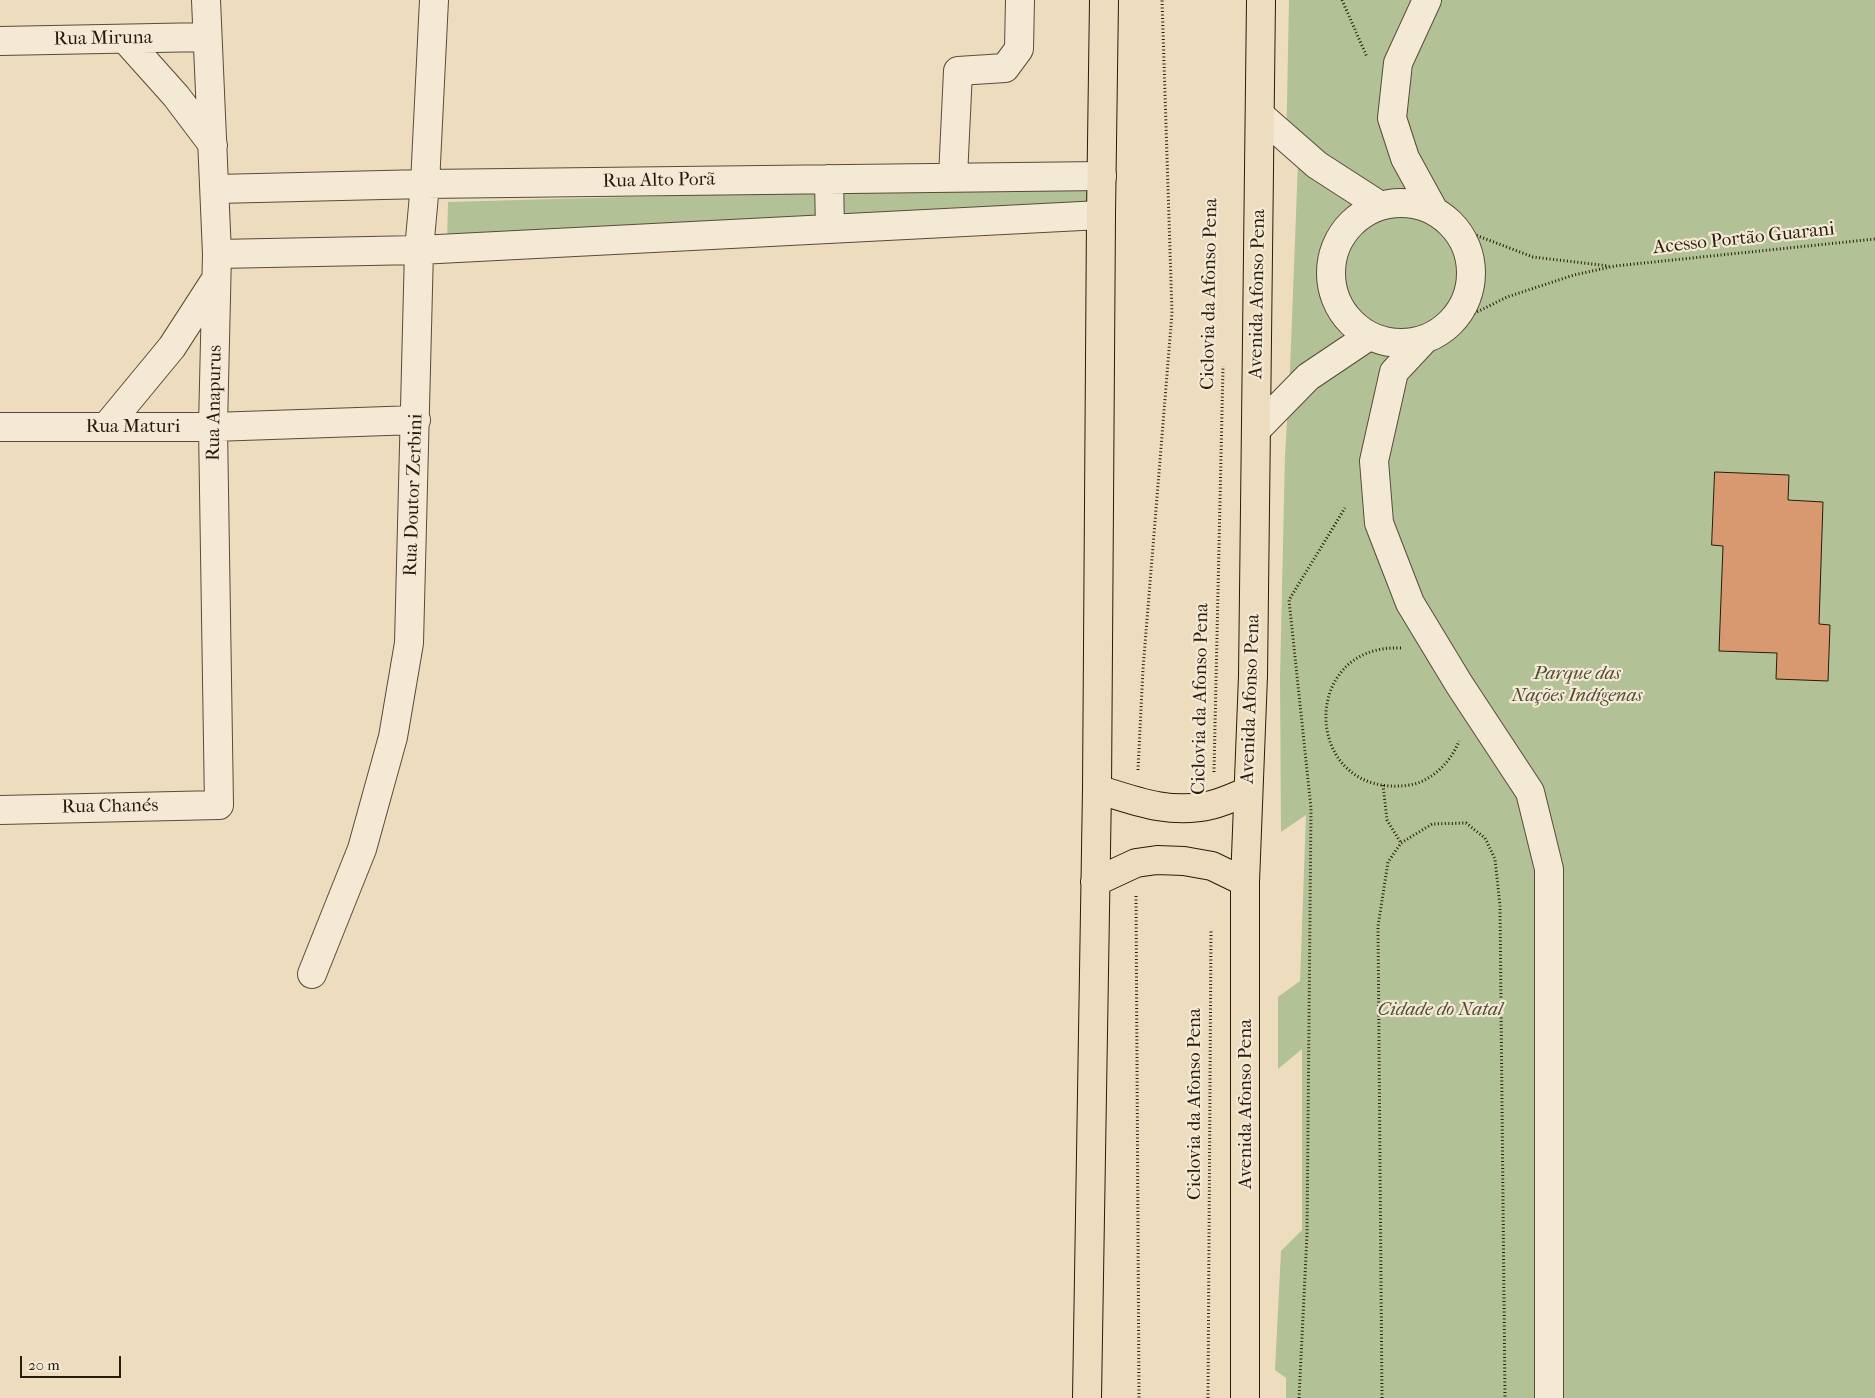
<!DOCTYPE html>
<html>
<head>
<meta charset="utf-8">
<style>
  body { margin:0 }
  #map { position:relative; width:1875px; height:1398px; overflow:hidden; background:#edddbe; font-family:"IM FELL French Canon",serif }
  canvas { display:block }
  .scale { position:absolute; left:20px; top:1356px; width:101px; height:22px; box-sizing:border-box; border:2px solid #271b0b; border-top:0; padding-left:6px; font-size:15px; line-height:18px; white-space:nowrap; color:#271b0b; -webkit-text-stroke:4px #f3e9d5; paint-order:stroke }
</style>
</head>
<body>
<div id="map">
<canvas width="1875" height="1398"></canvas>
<div class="scale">20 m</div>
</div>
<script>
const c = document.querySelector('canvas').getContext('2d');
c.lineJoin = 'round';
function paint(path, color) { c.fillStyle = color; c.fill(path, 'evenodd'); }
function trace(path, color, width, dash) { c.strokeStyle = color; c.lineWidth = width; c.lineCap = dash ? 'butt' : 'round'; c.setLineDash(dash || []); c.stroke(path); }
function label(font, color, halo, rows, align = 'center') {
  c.font = font + ' "IM FELL French Canon",serif'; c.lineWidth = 4.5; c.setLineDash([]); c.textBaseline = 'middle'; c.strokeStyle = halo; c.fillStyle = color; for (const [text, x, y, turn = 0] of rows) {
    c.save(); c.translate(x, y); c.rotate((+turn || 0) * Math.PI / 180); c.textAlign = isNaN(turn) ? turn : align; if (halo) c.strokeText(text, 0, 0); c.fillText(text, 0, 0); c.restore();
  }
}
paint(new Path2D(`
  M1289,0h586v1398h-589v-20l-11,-8 6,-119 21,-21v-181l-24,20v-72l22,-16 6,-166 -25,17 -1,-154 5,-223 5,-85 8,-208 -12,-7z
  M1093,184v25l-646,34 1,-41z`), '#b2c296');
const building = new Path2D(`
  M1715,472l74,3 -1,25 35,2 -4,122 11,1 -2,56 -52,-2 1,-26 -58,-2 4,-105 -11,-1z`);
paint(building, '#d99970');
trace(building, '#271b0b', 1);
const minor = new Path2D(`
  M1427,0l-29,63 -6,55 13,40 28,51
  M125,39l51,57 37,49
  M0,41l207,-4
  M1260,115l57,50 62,40
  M953,177l5,-106 47,-3 14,-19 1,-49
  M829,179l1,50
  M216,189l209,-5 677,-8
  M1331 273a70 70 0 1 1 140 0a70 70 0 1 1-140 0Z
  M217,254l202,-4 682,-35
  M1423,341l-29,31 -20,89 5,62 31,80 49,81 71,108 19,77v529
  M0,427h213l203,-7
  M106,427l66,-80 44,-68
  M1256,430l52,-53 61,-41
  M0,810l219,-5 -6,-378 4,-173 -11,-254
  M312,974l50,-125 31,-112 16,-94 10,-393 6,-66 9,-184`);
const major = new Path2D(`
  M1097,789c38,12 74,26 114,16 13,-3 25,-9 37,-14
  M1095,882l41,-19 21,-3 27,1 28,5 33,16
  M1087,1398l10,-609 4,-574 3,-215
  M1245,1398v-516l8,-206 8,-676`);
trace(minor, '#584c38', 30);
trace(major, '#271b0b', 30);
trace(new Path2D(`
  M1342,0l25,57
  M1457,228l76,29 76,9
  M1449,326l58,-29 67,-22 41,-9 260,-27
  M1401,648c-104,-5 -99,153 9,137 22,-4 41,-23 49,-44
  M1138,770l5,-101 29,-356 -10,-313
  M1214,772l9,-406
  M1383,785l4,35 14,23
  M1136,896l3,502
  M1208,1398l3,-468
  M1299,1398l8,-163 4,-427 -22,-208 56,-92
  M1382,1398l-4,-472 10,-64 13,-19 31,-19 34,-1 19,15 10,21 5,47 5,492`), '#271b0b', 3, [1, 2.5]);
trace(minor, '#f3e9d5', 28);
trace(major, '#edddbe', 28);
label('19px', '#271b0b', '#f3e9d5', [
  ["Rua Miruna",103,39,-1],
  ["Rua Alto Porã",659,181,-1],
  ["Acesso Portão Guarani",1744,239,-6],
  ["Ciclovia da Afonso Pena",1210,294,-89],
  ["Avenida Afonso Pena",1258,294,-89],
  ["Rua Anapurus",215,403,-89],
  ["Rua Maturi",133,427],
  ["Rua Doutor Zerbini",414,495,-88],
  ["Ciclovia da Afonso Pena",1201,699,-89],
  ["Avenida Afonso Pena",1251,699,-88],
  ["Rua Chanés",110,807,-1],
  ["Ciclovia da Afonso Pena",1195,1104,-90],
  ["Avenida Afonso Pena",1246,1104,-90]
]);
label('italic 19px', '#514d35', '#f3e9d5', [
  ["Parque das",1577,674],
  ["Nações Indígenas",1577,696],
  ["Cidade do Natal",1440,1010]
]);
</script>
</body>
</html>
